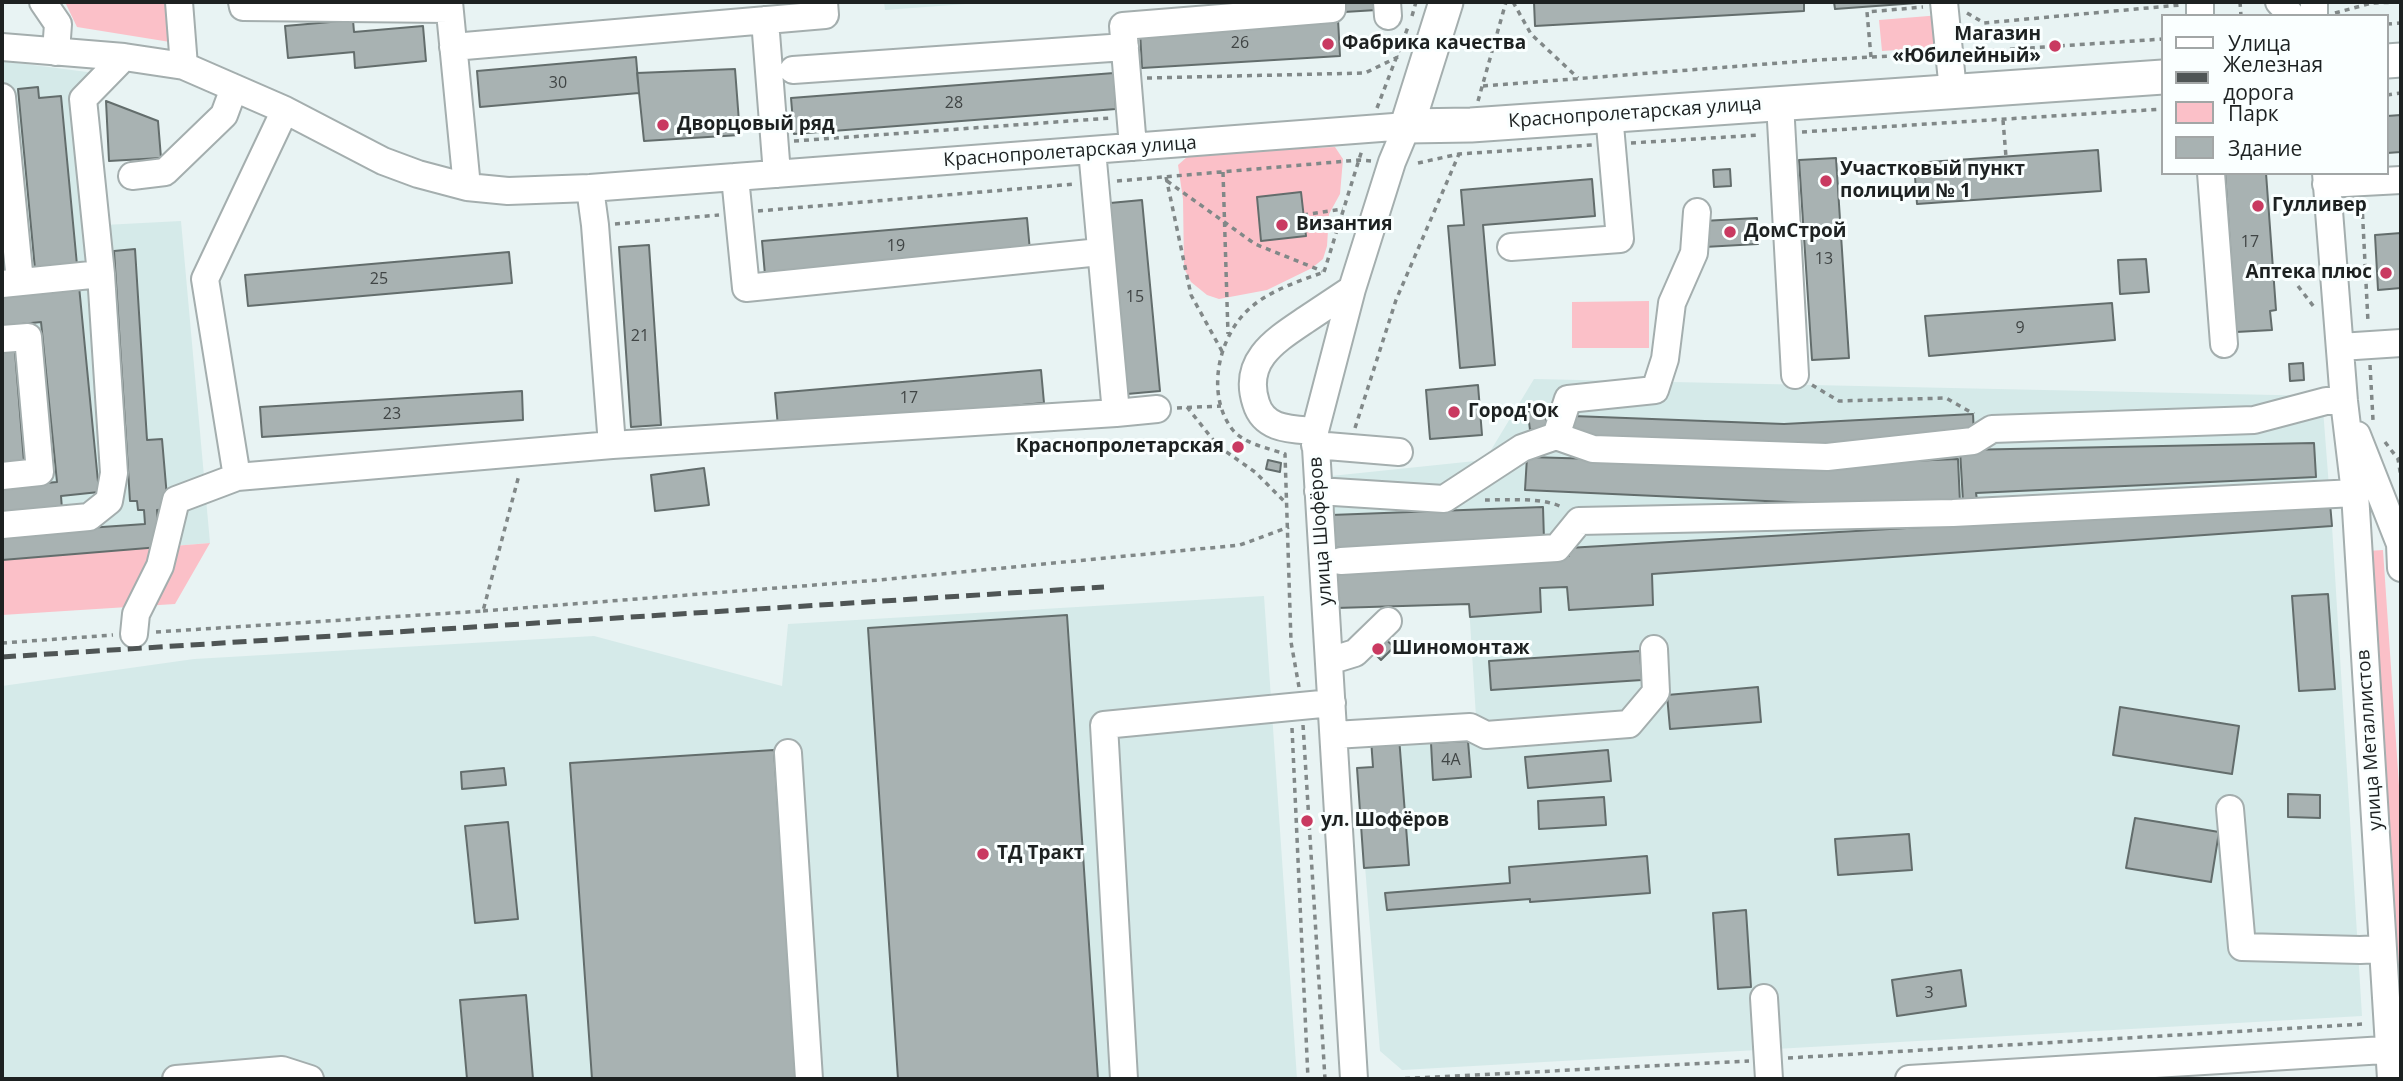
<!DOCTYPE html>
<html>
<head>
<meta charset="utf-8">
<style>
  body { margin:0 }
  #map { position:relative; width:2403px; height:1081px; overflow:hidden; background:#e8f3f3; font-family:"Open Sans",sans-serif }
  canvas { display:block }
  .frame { position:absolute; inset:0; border:4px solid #1d2121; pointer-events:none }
  .legend { position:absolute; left:2161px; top:14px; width:228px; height:161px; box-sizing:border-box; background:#faffff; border:2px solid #a2a6a6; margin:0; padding:9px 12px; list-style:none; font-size:21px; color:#1d2121 }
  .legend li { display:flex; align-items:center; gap:14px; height:35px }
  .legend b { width:35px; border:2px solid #a2a6a6 }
</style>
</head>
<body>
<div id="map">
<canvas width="2403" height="1081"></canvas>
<div class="frame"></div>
<ul class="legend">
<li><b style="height:9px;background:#fff"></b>Улица</li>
<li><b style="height:9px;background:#4f5555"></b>Железная дорога</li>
<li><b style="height:19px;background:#fbc0c8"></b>Парк</li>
<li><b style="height:19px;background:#a8b2b2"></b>Здание</li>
</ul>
</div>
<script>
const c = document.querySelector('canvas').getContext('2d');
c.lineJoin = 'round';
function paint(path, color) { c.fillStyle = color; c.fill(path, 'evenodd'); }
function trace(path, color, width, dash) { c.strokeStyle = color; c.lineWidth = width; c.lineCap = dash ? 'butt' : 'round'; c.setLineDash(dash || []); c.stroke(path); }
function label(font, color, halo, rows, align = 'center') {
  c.font = font + ' "Open Sans",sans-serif'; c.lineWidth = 6; c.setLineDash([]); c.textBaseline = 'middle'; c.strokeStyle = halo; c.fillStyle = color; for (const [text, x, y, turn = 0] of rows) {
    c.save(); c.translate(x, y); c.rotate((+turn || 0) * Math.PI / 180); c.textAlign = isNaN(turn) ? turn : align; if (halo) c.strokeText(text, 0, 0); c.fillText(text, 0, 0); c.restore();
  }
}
paint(new Path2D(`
  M884,2h109l-108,8z
  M2,61l93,12 9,152 77,-4 29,322 -208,17z
  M1534,379l788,17 10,130 30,490 -960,54 -22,-19 -23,-283 16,-1 -2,-28 106,-6 -8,-128 -133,3 -5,-132 154,-16z
  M1264,596l33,483h-1295v-393l192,-27 400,-23 188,50 6,-62z`), '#d5eae9');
paint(new Path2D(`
  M65,2h100l5,40 -93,-15z
  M1941,15l2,32 -61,4 -3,-31z
  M1335,147l8,12 -3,35 -11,20 -2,32 -4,13 -11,9 -45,22 -48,9 -12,-4 -16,-13 -7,-14 -1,-69 -5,-34 9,-8 11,-4z
  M1649,301v47h-77v-46z
  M210,543l-35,61 -173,11v-55z
  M2383,550l18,265 -1,196 -33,-460z`), '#fbc0c8');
const building = new Path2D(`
  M1343,2h33l1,8 -33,2z
  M1534,2h270v9l-269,15z
  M1834,2h83v1l-82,6z
  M1338,19l2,37 -198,12 -2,-37z
  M353,20l1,12 69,-6 3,35 -71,7 -1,-16 -66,6 -3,-32z
  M636,57l3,36 -159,14 -3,-36z
  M735,69l5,66 -96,6 -7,-68z
  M1114,73l2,36 -322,25 -3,-36z
  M38,87l1,11 22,-2 16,169 -42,4 -17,-180z
  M106,101l52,20 3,37 -52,3z
  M2401,115v37l-14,1v-37z
  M2098,150l3,41 -184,13 -3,-41z
  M1836,158l13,200 -37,2 -13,-200z
  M1730,169l1,17 -17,1 -1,-17z
  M2225,173h41l10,137 -6,1 2,19 -36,2z
  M1592,179l3,37 -112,9 12,140 -35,3 -12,-142 16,-1 -3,-35z
  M1301,192l5,44 -45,5 -4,-44z
  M1142,200l18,191 -33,3 -17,-191z
  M1027,218l3,33 -265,24 -3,-34z
  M1757,218l1,26 -54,3 -1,-26z
  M2,221l6,52 -6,1z
  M2401,233v55l-23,2 -3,-55z
  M649,245l12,180 -30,2 -12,-180z
  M135,249l12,191 15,-1 6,70 -11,1 3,37 -158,13v-26l143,-10 -1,-14h-6l-1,-9h-7l-16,-250z
  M509,252l3,31 -264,23 -3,-31z
  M2146,259l3,33 -29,2 -2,-34z
  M79,286l20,206 -38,4 1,13 -60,6v-28l55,-5 -16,-160 -39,4v-32z
  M2112,303l3,37 -186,16 -4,-40z
  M15,351l9,111 -22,2v-112z
  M2303,363l1,17 -14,1 -1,-17z
  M1041,370l3,33 -266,24 -3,-34z
  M1478,385l4,50 -52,4 -4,-49z
  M522,391l1,29 -261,17 -2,-30z
  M1544,403l3,25 -17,2 -3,-25z
  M1973,414l1,21 -191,11 -211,-7 1,-23 211,8z
  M2314,443l2,34 -340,16 1,7 -14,1 -3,-51z
  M1527,457l280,8 151,-6 2,44h-151l-284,-13z
  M1268,460l13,3 -1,9 -14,-3z
  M704,468l5,37 -54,6 -4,-36z
  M2330,503l2,23 -680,48 1,31 -84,5 -2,-23 -27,1 1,24 -71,5 -1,-13 -133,4 -3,-37 236,-15 -1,-8z
  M1543,507l1,33 -211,8 -2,-33z
  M2328,594l7,95 -36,2 -7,-95z
  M1067,615l31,464h-200l-30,-451z
  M1381,635l13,12 -13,13 -12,-12z
  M1640,651l2,29 -151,10 -2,-29z
  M1758,687l3,35 -91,7 -3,-34z
  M2120,707l119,19 -7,48 -119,-19z
  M1399,737l10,128 -45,3 -7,-100 16,-1 -2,-28z
  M1468,741l3,36 -38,3 -2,-37z
  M774,750l23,329h-205l-22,-316z
  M1608,750l3,31 -83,7 -3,-31z
  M504,768l2,17 -44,4 -1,-17z
  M2288,794l32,1v23l-32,-1z
  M1604,797l2,28 -67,4 -1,-28z
  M2135,818l84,14 -8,50 -85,-14z
  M508,822l10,97 -43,4 -10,-97z
  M1909,834l3,36 -74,5 -3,-36z
  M1647,856l3,37 -120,9v-3l-143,11 -2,-17 125,-10 -1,-16z
  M1746,910l5,77 -33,2 -5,-76z
  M1961,970l5,36 -69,10 -5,-36z
  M526,995l7,84h-66l-7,-79z`);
paint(building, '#a8b2b2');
trace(building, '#636d6c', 2);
const minor = new Path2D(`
  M43,2l15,22 -2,28
  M179,2l5,64
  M242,2l1,5 206,2
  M449,2l18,185
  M1387,2l1,14
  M1944,2l9,89
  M2200,2v14
  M2279,2l13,14
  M2314,2v14
  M765,20l12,154
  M2,47l122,10 60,9 101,44 98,51 35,13 49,13 41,4 82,-3 817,-62 -15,36 -40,127 -37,142 39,648
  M453,47l372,-32 -1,-13
  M793,70l332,-23
  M2,97l18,185
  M1780,103l15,272
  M1133,147l-10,-121 209,-17v-7
  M1092,150l24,263
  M2211,173l13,171
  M2326,173l18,228 11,92 36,586
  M132,176l33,-4 59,-57 10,-27
  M735,177l11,111 354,-36
  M2326,184l75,-4
  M590,188l5,37 17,220
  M1511,247l109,-8 -11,-125
  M2,284l99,-10
  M2,339l26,-2 12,135 -38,4
  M2340,347l61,-4
  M1315,431c-24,-2 -51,-1 -59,-28 -14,-43 20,-63 51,-84 15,-10 30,-20 45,-30
  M2357,435l43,109 1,24
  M1556,436l12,-37 87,-9 10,-31 7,-56 22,-50 3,-41
  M1315,445l84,7
  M237,477l-32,-198 80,-169
  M1318,491l126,8 78,-51 34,-12 37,13 234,8 146,-16 19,-12 262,-9 72,-19h18
  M2,525l87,-8 20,-16 5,-28 -13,-199 -18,-175 41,-42
  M1341,561l216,-13 22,-27 374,-8 402,-20
  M134,634l2,-20 24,-48 16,-66 61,-23 375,-32 504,-32 41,-4
  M1329,661l26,-8 33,-32
  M1334,735l136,-8 16,8 143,-11 27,-32 -2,-43
  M788,753l21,326
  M2230,809l12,138 118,3 23,-1
  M1764,998l5,81
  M176,1079l106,-9 28,9
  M1124,1079l-20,-354 228,-22
  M1909,1079l492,-30`);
const major = new Path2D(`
  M1446,2l-39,124 64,-1 692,-48
  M2387,61l14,-1`);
trace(minor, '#a4aeae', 30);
trace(major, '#a4aeae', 37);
trace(new Path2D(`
  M1513,2l18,32 47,44
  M2240,2l1,14
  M1967,13l17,10 196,-18
  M2335,13l37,-10 29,-1
  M1412,16l4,-14
  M2387,24l14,-1
  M1970,52l193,-13
  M1871,57l-4,-45 56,-5
  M1147,78l218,-5 33,-16 4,1
  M1483,86l335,-26 109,-6
  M2387,95l14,-2
  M1478,101l28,-99
  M1377,108l31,-81
  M2003,120l3,37
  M1802,132l361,-23
  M794,141l317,-23
  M1631,143l128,-8
  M1418,163l41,-9 133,-9
  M1223,172l5,162
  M1166,177l25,118 32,58
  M1117,181l242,-21 12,1
  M1167,181l88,63 67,27
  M2362,204l6,118
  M758,211l317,-27
  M1303,215l40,-6
  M615,224l104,-9
  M1324,272l38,-122
  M2298,286l16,21
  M2370,365l3,55
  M1812,385l27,16 107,-3 28,16
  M1187,407l31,39 37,26 31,31
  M1177,408l44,-2
  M1355,428l41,-128 63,-146
  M2385,442l13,17 3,18
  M1485,500c21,0 61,-3 78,8
  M483,611l396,-31 361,-35 49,-18
  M156,632l327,-21 36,-136
  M2,643l111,-8
  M1299,687l-8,-45 -6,-188c-17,-6 -41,-10 -53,-25 -25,-33 -15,-86 12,-115 20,-22 53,-32 80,-42
  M1303,725l22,354
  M1292,728l16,351
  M1788,1058l576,-34v-3
  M1395,1079l354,-18`), '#818888', 3.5, [5, 5]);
trace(minor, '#fff', 26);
trace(major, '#fff', 33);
trace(new Path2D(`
  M2,657l1102,-70`), '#4f5555', 5, [14, 7]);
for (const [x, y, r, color] of [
  [1328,44,7,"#c93a61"],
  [2055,46,7,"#c93a61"],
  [663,125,7,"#c93a61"],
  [1826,181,7,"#c93a61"],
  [2258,206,7,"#c93a61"],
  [1282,225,7,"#c93a61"],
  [1730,232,7,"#c93a61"],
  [2386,273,7,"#c93a61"],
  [1454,412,7,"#c93a61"],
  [1238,447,7,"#c93a61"],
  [1378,649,7,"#c93a61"],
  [1307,821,7,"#c93a61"],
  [983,854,7,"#c93a61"]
]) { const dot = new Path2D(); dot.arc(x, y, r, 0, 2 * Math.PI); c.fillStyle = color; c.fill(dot); trace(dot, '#faffff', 2.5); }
label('16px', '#404545', null, [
  ["26",1240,43],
  ["30",558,83],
  ["28",954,103],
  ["17",2250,242],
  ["19",896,246],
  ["13",1824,259],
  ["25",379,279],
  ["15",1135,297],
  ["9",2020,328],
  ["21",640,336],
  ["17",909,398],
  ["23",392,414],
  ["4А",1451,760],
  ["3",1929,993]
]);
label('bold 19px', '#1d2121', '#faffff', [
  ["Магазин",2041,35,"right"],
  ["«Юбилейный»",2041,57,"right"],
  ["Фабрика качества",1342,44],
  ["Дворцовый ряд",677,125],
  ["Участковый пункт",1840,170],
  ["полиции № 1",1840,192],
  ["Гулливер",2272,206],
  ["Византия",1296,225],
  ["ДомСтрой",1744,232],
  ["Аптека плюс",2372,273,"right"],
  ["Город'Ок",1468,412],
  ["Краснопролетарская",1224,447,"right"],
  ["Шиномонтаж",1392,649],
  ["ул. Шофёров",1321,821],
  ["ТД Тракт",997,854]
], 'left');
label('19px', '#1d2121', '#faffff', [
  ["Краснопролетарская улица",1635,113,-4],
  ["Краснопролетарская улица",1070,152,-4],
  ["улица Шофёров",1321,531,-94],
  ["улица Металлистов",2370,740,-94]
]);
</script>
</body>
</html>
